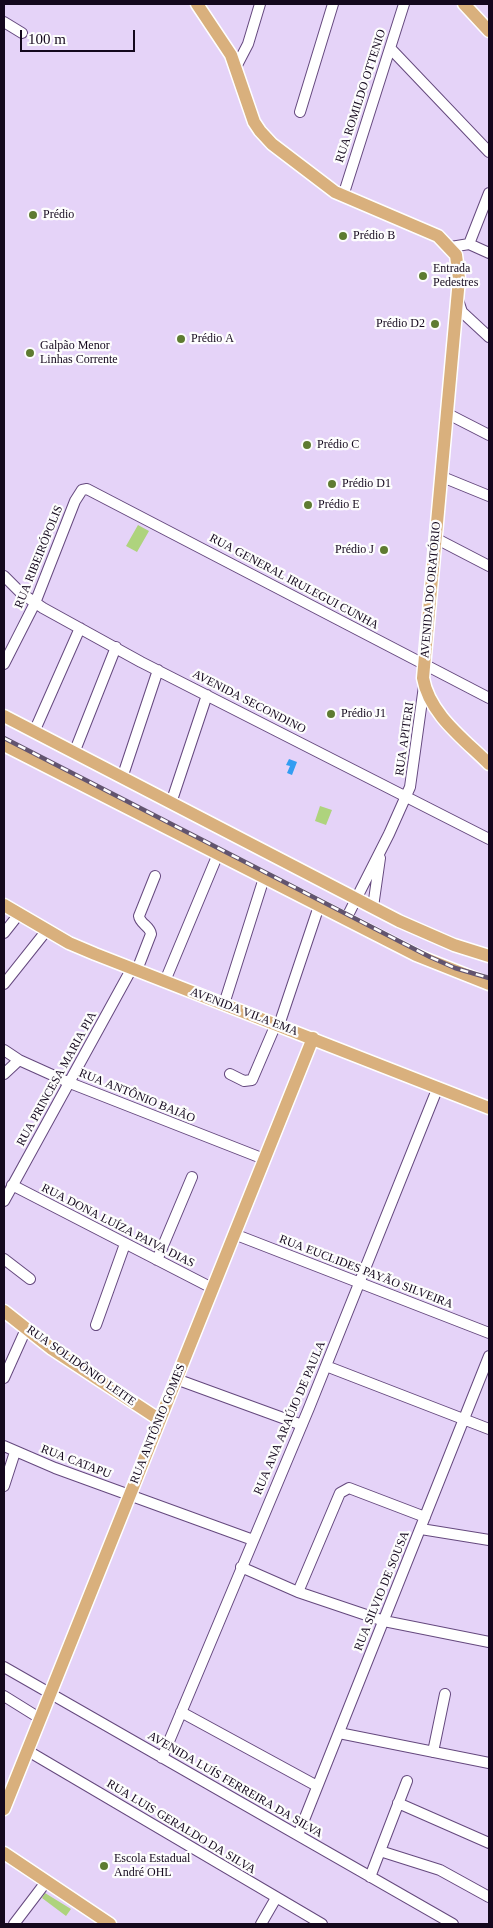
<!DOCTYPE html>
<html>
<head>
<meta charset="utf-8">
<style>
  body { margin:0 }
  #map { position:relative; width:493px; height:1928px; overflow:hidden; background:#e5d3f8; font-family:"Times New Roman",serif }
  canvas { display:block }
  .frame { position:absolute; inset:0; border:5px solid #14081d; pointer-events:none }
  .scale { position:absolute; left:20px; top:30px; width:115px; height:22px; box-sizing:border-box; border:2px solid #14081d; border-top:0; padding-left:6px; font-size:15px; line-height:18px; white-space:nowrap; color:#14081d; -webkit-text-stroke:4px #fdfdfd; paint-order:stroke }
</style>
</head>
<body>
<div id="map">
<canvas width="493" height="1928"></canvas>
<div class="frame"></div>
<div class="scale">100 m</div>
</div>
<script>
const c = document.querySelector('canvas').getContext('2d');
c.lineJoin = 'round';
function paint(path, color) { c.fillStyle = color; c.fill(path, 'evenodd'); }
function trace(path, color, width, dash) { c.strokeStyle = color; c.lineWidth = width; c.lineCap = dash ? 'butt' : 'round'; c.setLineDash(dash || []); c.stroke(path); }
function label(font, color, halo, rows, align = 'center') {
  c.font = font + ' "Times New Roman",serif'; c.lineWidth = 4.5; c.setLineDash([]); c.textBaseline = 'middle'; c.strokeStyle = halo; c.fillStyle = color; for (const [text, x, y, turn = 0] of rows) {
    c.save(); c.translate(x, y); c.rotate((+turn || 0) * Math.PI / 180); c.textAlign = isNaN(turn) ? turn : align; if (halo) c.strokeText(text, 0, 0); c.fillText(text, 0, 0); c.restore();
  }
}
paint(new Path2D(`
  M138,525l11,6 -12,21 -11,-6z
  M320,806l12,4 -6,15 -11,-4z
  M45,1893l26,16 -5,7 -24,-18z`), '#aed37d');
paint(new Path2D(`
  M289,759l8,3 -5,13 -5,-2 3,-7 -4,-1z`), '#339df2');
const minor = new Path2D(`
  M4,22l18,11
  M390,48l99,104
  M235,69l13,-25 12,-40
  M300,112l33,-108
  M343,196l61,-192
  M469,244l20,-51
  M451,247l18,-3 20,9
  M458,300l4,12 27,25
  M448,414l41,21
  M440,476l49,20
  M435,538l54,28
  M4,576l17,17 22,15 98,54 348,177
  M4,664l31,-61 40,-102 7,-11 5,-1 402,209
  M34,732l46,-104
  M74,753l42,-106
  M122,778l36,-108
  M171,803l36,-108
  M373,907l7,-49
  M346,919l43,-85 21,-47 14,-101
  M4,933l15,-19
  M137,970l14,-36c-1,-8 -11,-10 -12,-18l16,-40
  M165,981l53,-127
  M4,984l43,-54
  M224,1004l40,-126
  M279,1025l40,-119
  M4,1050l15,10 51,23 194,76
  M4,1074l15,-14
  M230,1074l14,7 8,-1 24,-56
  M12,1185l200,103
  M4,1201l128,-233
  M234,1234l255,99
  M4,1259l26,20
  M157,1260l35,-83
  M96,1325l29,-81
  M326,1366l163,63
  M4,1378l22,-49
  M176,1379l126,46
  M4,1446l51,22 198,72
  M4,1486l11,-34
  M421,1529l68,11
  M241,1567l57,25 86,29 105,21
  M298,1592l42,-99 9,-5 76,29
  M4,1667l449,257
  M4,1696l37,23
  M181,1712l136,74
  M339,1733l150,30
  M28,1751l294,173
  M433,1752l12,-58
  M162,1758l147,-350 129,-321
  M398,1803l91,40
  M298,1835l191,-479
  M380,1851l60,19 49,27
  M370,1877l37,-96
  M14,1924l32,-42
  M261,1924l15,-26`);
const major = new Path2D(`
  M197,4l34,51 23,67 6,9 12,13 63,48 103,44 18,19 3,24 -36,399c6,36 42,62 66,86
  M464,4l25,27
  M4,716l395,205 55,24 35,11
  M4,745l412,210 73,29
  M4,905l65,38 26,11 394,154
  M4,1311l48,38 108,71
  M4,1809l309,-771
  M4,1853l106,71`);
trace(minor, '#65497e', 12);
trace(major, '#fff', 15);
trace(minor, '#fff', 10);
trace(major, '#d9b07d', 12);
const rail = new Path2D(`
  M4,738l426,219 25,11 34,10`);
trace(rail, '#62546f', 4.5);
trace(rail, '#fdfdfd', 2.5, [8]);
for (const [x, y, r, color] of [
  [33,215,5,"#5e7b31"],
  [343,236,5,"#5e7b31"],
  [423,276,5,"#5e7b31"],
  [435,324,5,"#5e7b31"],
  [181,339,5,"#5e7b31"],
  [30,353,5,"#5e7b31"],
  [307,445,5,"#5e7b31"],
  [332,484,5,"#5e7b31"],
  [308,505,5,"#5e7b31"],
  [384,550,5,"#5e7b31"],
  [331,714,5,"#5e7b31"],
  [104,1866,5,"#5e7b31"]
]) { const dot = new Path2D(); dot.arc(x, y, r, 0, 2 * Math.PI); c.fillStyle = color; c.fill(dot); trace(dot, '#fdfdfd', 2); }
label('12px', '#14081d', '#fdfdfd', [
  ["RUA ROMILDO OTTENIO",361,96,-72],
  ["RUA RIBEIRÓPOLIS",39,557,-68],
  ["RUA GENERAL IRULEGUI CUNHA",294,582,28],
  ["AVENIDA DO ORATÓRIO",431,590,-85],
  ["AVENIDA SECONDINO",249,702,27],
  ["RUA APITERI",405,739,-82],
  ["AVENIDA VILA EMA",244,1012,21],
  ["RUA PRINCESA MARIA PIA",57,1079,-61],
  ["RUA ANTÔNIO BAIÃO",137,1096,22],
  ["RUA DONA LUÍZA PAIVA DIAS",118,1226,27],
  ["RUA EUCLIDES PAYÃO SILVEIRA",366,1272,21],
  ["RUA SOLIDÔNIO LEITE",81,1366,35],
  ["RUA ANA ARAÚJO DE PAULA",290,1418,-67],
  ["RUA ANTÔNIO GOMES",158,1424,-68],
  ["RUA CATAPU",76,1462,21],
  ["RUA SILVIO DE SOUSA",382,1591,-68],
  ["AVENIDA LUÍS FERREIRA DA SILVA",235,1785,30],
  ["RUA LUIS GERALDO DA SILVA",181,1827,31]
]);
label('12px', '#14081d', '#fdfdfd', [
  ["Prédio",43,215],
  ["Prédio B",353,236],
  ["Entrada",433,269],
  ["Pedestres",433,283],
  ["Prédio D2",425,324,"right"],
  ["Prédio A",191,339],
  ["Galpão Menor",40,346],
  ["Linhas Corrente",40,360],
  ["Prédio C",317,445],
  ["Prédio D1",342,484],
  ["Prédio E",318,505],
  ["Prédio J",374,550,"right"],
  ["Prédio J1",341,714],
  ["Escola Estadual",114,1859],
  ["André OHL",114,1873]
], 'left');
</script>
</body>
</html>
